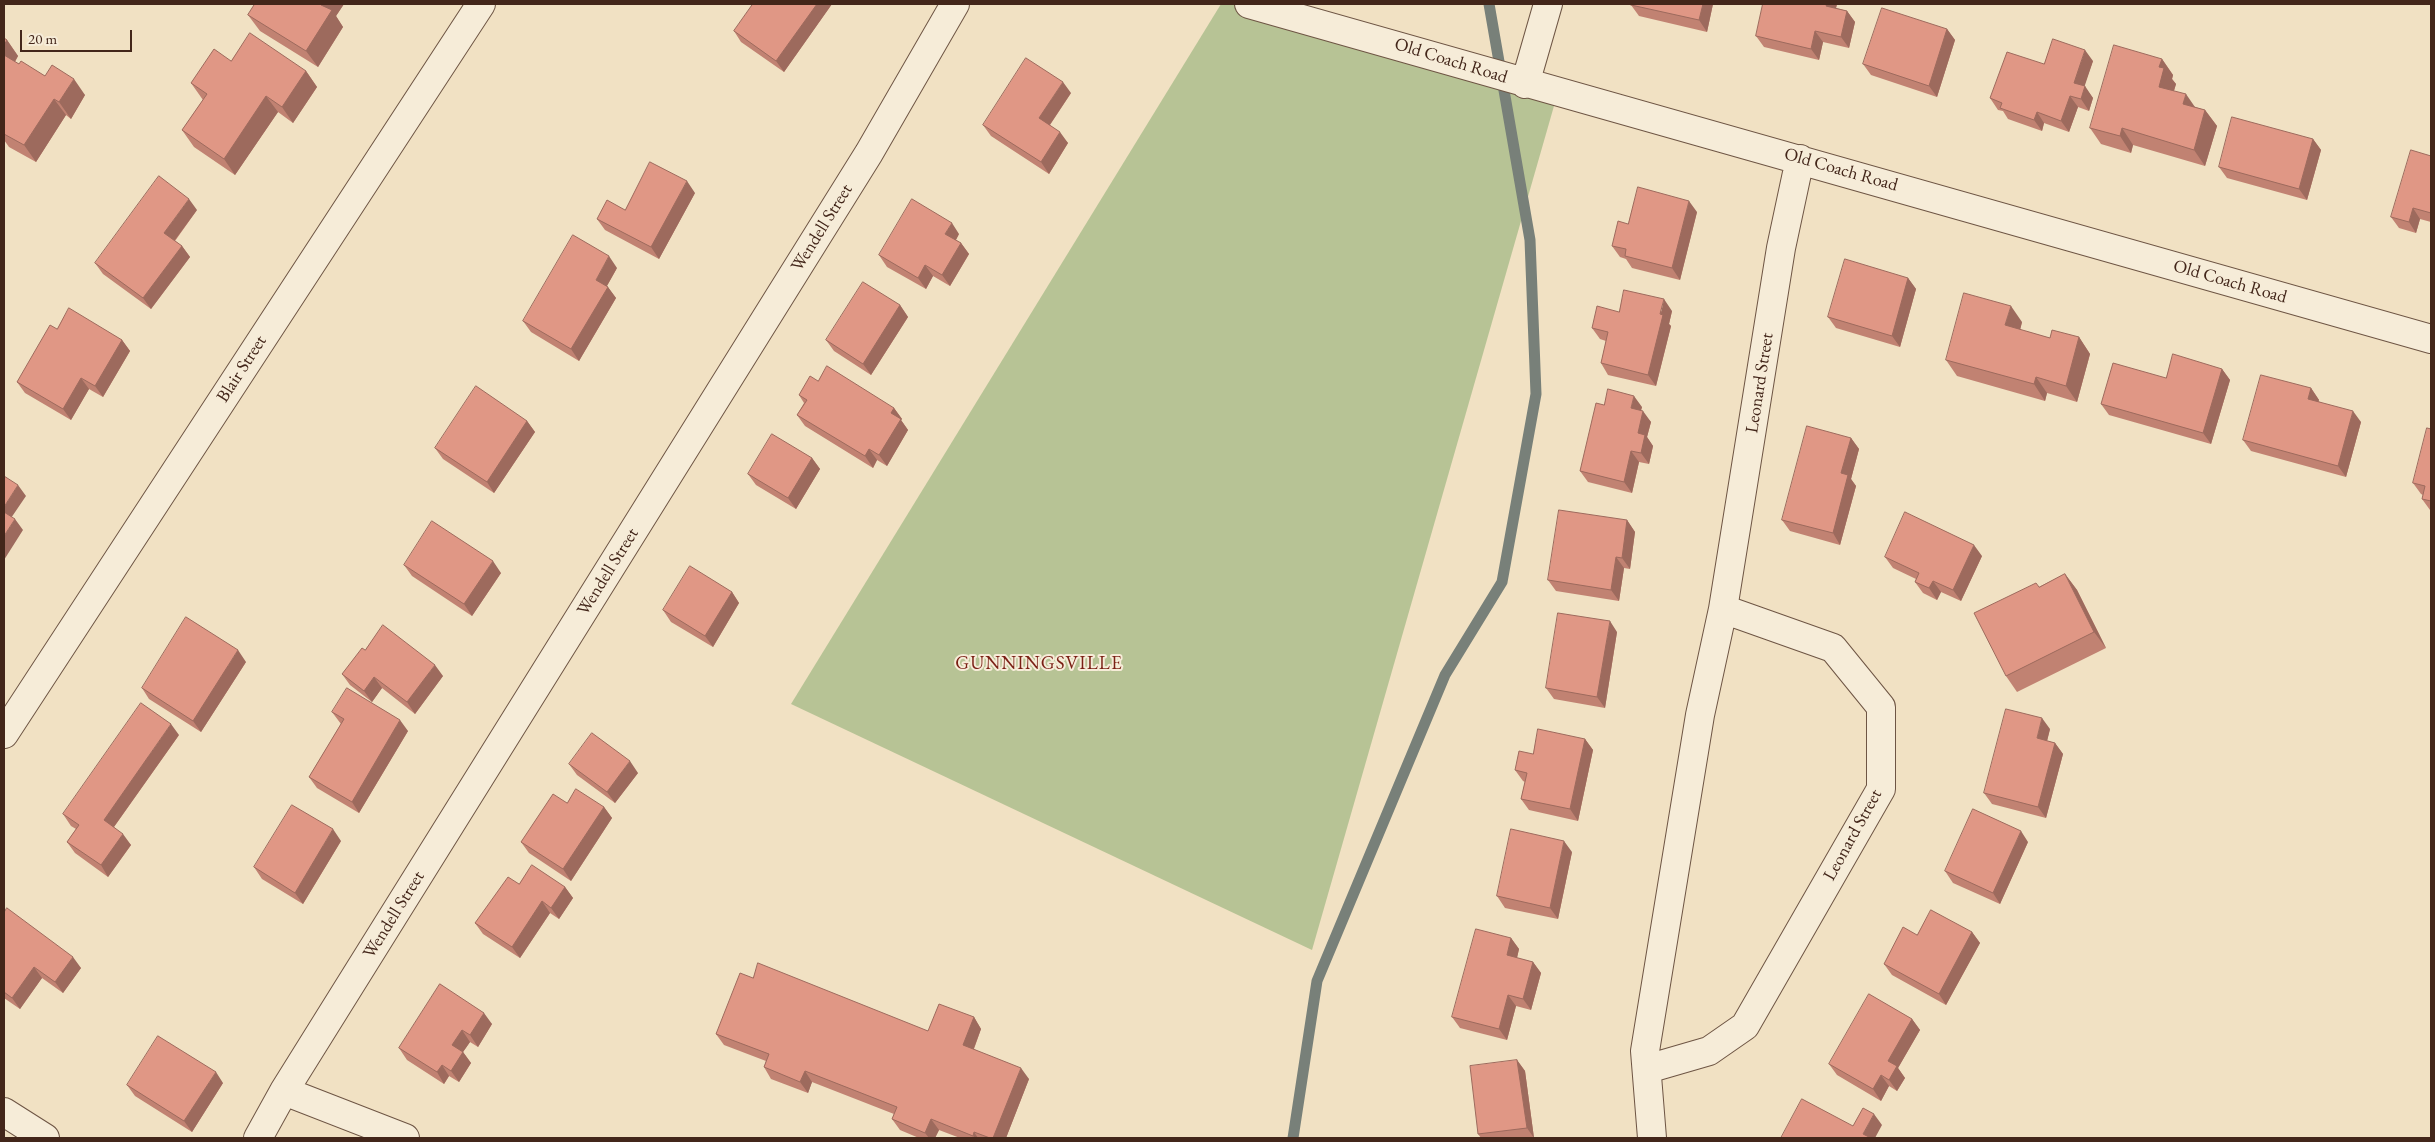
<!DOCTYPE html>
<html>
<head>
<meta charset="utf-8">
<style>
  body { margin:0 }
  #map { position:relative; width:2435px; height:1142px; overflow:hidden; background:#f1e1c3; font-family:"EB Garamond",serif }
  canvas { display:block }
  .frame { position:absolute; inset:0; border:5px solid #43261a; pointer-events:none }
  .scale { position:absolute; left:20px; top:30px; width:112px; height:22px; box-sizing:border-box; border:2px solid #43261a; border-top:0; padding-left:6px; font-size:15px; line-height:18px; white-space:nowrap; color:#43261a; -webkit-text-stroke:4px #f6ecd8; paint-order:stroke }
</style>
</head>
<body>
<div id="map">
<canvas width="2435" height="1142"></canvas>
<div class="frame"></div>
<div class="scale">20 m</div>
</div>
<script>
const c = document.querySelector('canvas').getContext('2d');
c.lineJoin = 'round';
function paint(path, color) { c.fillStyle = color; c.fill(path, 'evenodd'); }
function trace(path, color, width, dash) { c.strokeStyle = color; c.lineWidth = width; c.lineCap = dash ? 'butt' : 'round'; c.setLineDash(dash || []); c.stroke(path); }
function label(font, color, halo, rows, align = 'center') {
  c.font = font + ' "EB Garamond",serif'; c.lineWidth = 4; c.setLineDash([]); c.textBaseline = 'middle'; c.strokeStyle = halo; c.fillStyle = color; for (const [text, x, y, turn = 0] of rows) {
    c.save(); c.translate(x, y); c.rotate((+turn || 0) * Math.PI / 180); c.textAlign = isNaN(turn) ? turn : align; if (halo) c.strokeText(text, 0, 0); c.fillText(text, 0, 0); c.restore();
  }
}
paint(new Path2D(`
  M1221,4h28l309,88 -246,858 -521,-246z`), '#b7c395');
trace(new Path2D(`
  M1293,1138l24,-157 128,-306 57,-93 34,-188 -6,-154 -41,-236`), '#788079', 11);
const minor = new Path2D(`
  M1249,4l1182,335
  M1525,84l23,-80
  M4,734l477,-730
  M1647,1069l62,-18 36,-25 136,-237v-82l-48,-59 -110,-39
  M284,1091l121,47
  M4,1112l41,26
  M258,1138l26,-47 585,-938 86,-149
  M1652,1138l-7,-87 55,-336 23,-106 58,-361 19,-89`);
trace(minor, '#6e5544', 30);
trace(minor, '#f6ecd8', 28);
paint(new Path2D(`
  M255,4h89l-8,12 7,11 -25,40 -58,-36 -12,-16z
  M753,4h79l-48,68 -43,-30 -7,-11z
  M1713,4l-6,28 -68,-16 -8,-11z
  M1763,4h74l-1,4 11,3 8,11 -6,26 -26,-6 -4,18 -55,-13 -8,-11z
  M1947,29l8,11 -18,57 -66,-22 -8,-11z
  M4,38l3,2 11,16 -3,6 70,33 -14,24 -5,-4 -30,47 -27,-15 -5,-7z
  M2162,59l11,16 -1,4 4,5 -2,7 21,16 10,3 12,16 -12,40 -72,-21 -2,8 -30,-9 -11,-16z
  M2093,61l-9,25 9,12 -4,13 -11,-4 -9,25 -25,-9 -2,8 -34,-12 -5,-8 -5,-1 -8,-12 54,-34z
  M306,71l11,16 -24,36 -15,-11 -43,63 -41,-28 -12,-17 21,-30 -12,-17z
  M1071,93l-21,32 18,18 -19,31 -58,-38 -8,-11z
  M2313,139l8,11 -14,50 -80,-22 -8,-11z
  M2431,156v66l-11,-3 -4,14 -17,-5 -8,-11z
  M695,193l-36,66 -54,-29 -8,-11 28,-9z
  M197,210l-22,31 7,5 8,11 -39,52 -48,-35 -8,-11z
  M1697,212l-17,68 -48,-12 -6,-9 -6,-2 -8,-11 16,-22z
  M959,234l-3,6 5,3 8,11 -19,32 -17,-10 -7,13 -39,-22 -8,-12z
  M617,268l-10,18 9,12 -37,63 -48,-29 -8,-11z
  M1908,278l8,11 -16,58 -64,-19 -8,-11z
  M900,305l8,12 -37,58 -37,-24 -8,-11z
  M1672,311l-3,13 2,2 -15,60 -48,-11 -7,-12 5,-22 -6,-2 -8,-11 27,-16z
  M2022,322l-2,8 30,8 29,-1 11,17 -13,48 -30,-9 -2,8 -88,-25 -11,-16z
  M57,329l65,11 8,11 -27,46 -14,-8 -18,31 -46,-27 -8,-11z
  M2222,369l8,11 -19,64 -102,-29 -8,-11 65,-26z
  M2311,388l8,12 -1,1 43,21 -15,55 -95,-26 -8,-11z
  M799,395l95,13 8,11 -1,1 7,10 -21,36 -10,-6 -4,8 -68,-42 -8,-11 7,-12z
  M1604,405l38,2 -1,4 10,11 -4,15 6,9 -4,18 -10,-2 -7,31 -44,-11 -8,-11z
  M527,421l8,11 -41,61 -51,-34 -8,-11z
  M2431,429v82l-1,-1 -8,-11 1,-4 -2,-1 -8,-11z
  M1851,438l8,11 -8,30 5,7 -16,59 -50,-14 -8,-11z
  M812,458l8,11 -24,40 -40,-24 -8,-11z
  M1627,520l8,12 -5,37 -6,-1 -5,33 -63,-10 -8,-11z
  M1982,556l-21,45 -20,-9 -4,8 -14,-7 -8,-11 1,-3 -23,-11 -8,-11z
  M404,565l97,8 -29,43 -60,-40z
  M2065,574l12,16 29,58 -89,44 -11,-16 33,-89z
  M732,592l7,11 -26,44 -42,-25 -8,-12z
  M1617,632l-12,76 -51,-9 -8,-11z
  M365,650l78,26 -28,38 -33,-26 -10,14 -22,-17 -8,-11z
  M246,662l-45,70 -52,-33 -7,-11z
  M332,712l76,19 -49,82 -42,-25 -8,-11 32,-53z
  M2050,729l-3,12 8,2 8,11 -17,64 -54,-14 -8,-11z
  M179,735l-65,92 17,18 -23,32 -33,-24 -8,-11 9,-13 -5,-3 -8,-12z
  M1585,739l8,11 -15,71 -49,-11 -8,-11 4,-17 -2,-1 -8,-11 18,-16z
  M569,764l69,9 -23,30 -38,-28z
  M567,803l37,4 8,11 -41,63 -42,-28 -8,-11z
  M341,841l-38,63 -41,-25 -8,-12z
  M2028,842l-28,62 -47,-21 -8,-12z
  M1572,852l-14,67 -53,-11 -8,-12z
  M519,884l46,3 8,11 -14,21 -9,-6 -30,45 -37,-24 -8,-11z
  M4,913l77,55 -18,25 -21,-15 -22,31 -16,-11z
  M1972,932l8,11 -34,62 -54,-30 -8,-11 33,-29z
  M1511,938l8,11 -2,9 16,4 8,11 -10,37 -15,-4 -9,34 -47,-12 -8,-11z
  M753,978l175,53 46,-14 7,12 -7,20 55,30 -23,59h-46l-21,-8 -4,8h-16l-19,-8 -8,-11 2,-5 -82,-32 -4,11 -37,-14 -7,-12 2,-6 -42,-16 -8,-11z
  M440,984l52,40 -14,23 -8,-5 -7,10 8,11 -12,19 -10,-6 -5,8 -37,-24 -8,-12z
  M1912,1019l8,11 -22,38 7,10 -8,13 -8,-5 -8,15 -44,-26 -8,-11z
  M1517,1060l8,11 9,67h-53l-3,-4z
  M223,1083l-31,49 -57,-36 -8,-11z`), '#c18272');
paint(new Path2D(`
  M322,4h22l-8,12 7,11 -25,40 -12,-16z
  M817,4h15l-48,68 -8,-11z
  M1703,4h10l-6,28 -8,-12z
  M1827,4h10l-3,13 -8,-11z
  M1847,11l8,11 -6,26 -8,-11z
  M1947,29l8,11 -18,57 -8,-11z
  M1815,31l8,11 -4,18 -8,-11z
  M7,40l11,16 -7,12 -7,-10v-13z
  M2085,50l8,11 -11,33 -8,-11z
  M2162,59l11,16 -1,4 4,5 -6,19 -11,-16v-20z
  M306,71l11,16 -24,36 -11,-16z
  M74,79l11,16 -14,24 -12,-17z
  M1063,82l8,11 -24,36 -8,-11z
  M2085,86l8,12 -4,13 -8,-12z
  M2186,94l11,16 -14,-6z
  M266,96l12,16 -43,63 -11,-16z
  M2070,96l8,11 -9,25 -8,-11z
  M54,99l12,16 -30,47 -12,-17z
  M2205,110l12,16 -12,40 -11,-16z
  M2037,112l7,11 -2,8 -8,-11z
  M2122,128l11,17 -2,8 -11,-17z
  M1060,132l8,11 -19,31 -8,-12z
  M2313,139l8,11 -14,50 -8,-11z
  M687,181l8,12 -36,66 -8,-12z
  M189,199l8,11 -25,34 -8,-11z
  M1689,201l8,11 -17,68 -8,-12z
  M2413,208l7,11 -4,14 -7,-11z
  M952,223l7,11 -6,11 -8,-11z
  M961,243l8,11 -19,32 -8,-11z
  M182,246l8,11 -39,52 -8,-11z
  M609,256l8,12 -13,23 -8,-11z
  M925,265l8,11 -7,13 -8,-11z
  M1908,278l8,11 -16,58 -8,-11z
  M608,287l8,11 -37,63 -8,-12z
  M1664,299l8,12 -3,13 2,2 -15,60 -8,-11z
  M900,305l8,12 -37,58 -8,-11z
  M2011,306l11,16 -5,20 -12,-17z
  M2079,337l11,17 -13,48 -11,-16z
  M122,340l8,11 -27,46 -8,-11z
  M2222,369l8,11 -19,64 -8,-11z
  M2036,377l11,16 -2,8 -11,-17z
  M81,378l8,11 -18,31 -8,-11z
  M2311,388l8,12 -3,10 -8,-11z
  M1634,396l8,11 -4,12 -7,-11z
  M894,408l8,11 -1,1 7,10 -21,36 -8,-11 12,-42z
  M1643,411l8,11 -4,15 6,9 -4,18 -8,-11 -3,-20z
  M2353,411l8,11 -15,55 -8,-11z
  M527,421l8,11 -41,61 -7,-11z
  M1851,438l8,11 -8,30 5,7 -16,59 -7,-12 8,-60z
  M869,449l8,11 -4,8 -8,-12z
  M1631,451l8,11 -7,31 -8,-11z
  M812,458l8,11 -24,40 -8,-11z
  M18,485l8,11 -17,25 -5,-8v-6z
  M15,519l8,11 -19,30v-24z
  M1627,520l8,12 -5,37 -8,-11z
  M1974,545l8,11 -21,45 -8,-11z
  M1616,557l8,11 -5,33 -8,-11z
  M493,561l8,12 -29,43 -8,-12z
  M2065,574l12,16 29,58 -12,-16z
  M1933,581l8,11 -4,8 -8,-12z
  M732,592l7,11 -26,44 -8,-11z
  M1610,621l7,11 -12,76 -8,-11z
  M238,650l8,12 -45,70 -8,-11z
  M435,665l8,11 -28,38 -8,-12z
  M374,677l8,11 -10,14 -8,-11z
  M2042,718l8,11 -5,20 -8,-11z
  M400,720l8,11 -49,82 -7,-11z
  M171,724l8,11 -68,96 -7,-11z
  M1585,739l8,11 -15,71 -8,-12z
  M2055,743l8,11 -17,64 -8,-11z
  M630,761l8,12 -23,30 -8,-11z
  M604,807l8,11 -41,63 -8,-12z
  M333,829l8,12 -38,63 -8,-11z
  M2021,831l7,11 -28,62 -7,-11z
  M123,834l8,11 -23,32 -7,-12z
  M1564,841l8,11 -14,67 -8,-11z
  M565,887l8,11 -14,21 -8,-11z
  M542,901l8,12 -30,45 -8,-11z
  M1972,932l8,11 -34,62 -7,-11z
  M1511,938l8,11 -4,17 -8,-11z
  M73,957l8,11 -18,25 -8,-11z
  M1533,962l8,11 -10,37 -8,-11z
  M34,967l8,11 -22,31 -8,-11z
  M1508,995l8,11 -9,34 -8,-11z
  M484,1013l8,11 -14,23 -8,-12z
  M974,1017l7,12 -10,27 -8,-11z
  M1912,1019l8,11 -22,38 7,10 -8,13 -8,-11 -1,-19z
  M462,1030l8,12 -7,10 8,11 -12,19 -8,-11 1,-26z
  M1517,1060l8,11 9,67 -7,-10z
  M442,1065l7,11 -5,8 -7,-12z
  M1021,1068l8,11 -23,59h-13z
  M805,1071l7,11 -4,11 -8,-11z
  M216,1072l7,11 -31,49 -8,-11z
  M1881,1075l8,11 -8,15 -8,-12z
  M1874,1114l8,11 -7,13h-9l-3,-4z
  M931,1119l8,11 -4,8h-6l-4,-5z
  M974,1132l4,6h-3l-2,-2z`), '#9d6a5d');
const building = new Path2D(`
  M255,4h67l-1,1 11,5 -26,41 -58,-36z
  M753,4h64l-41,57 -42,-30z
  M1632,4h71l-4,16 -68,-15z
  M1763,4h64l-1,2 21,5 -6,26 -26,-6 -4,18 -55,-13z
  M1882,8l65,21 -18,57 -66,-22z
  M250,33l56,38 -24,36 -16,-11 -42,63 -42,-29 25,-36 -16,-11 23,-34 17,12z
  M4,38l3,2 -3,5z
  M2053,39l32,11 -11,33 11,3 -4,13 -11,-3 -9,25 -24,-9 -3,8 -34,-12 2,-5 -12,-5 17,-46 37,12z
  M2114,45l48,14 -3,8 5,1 -5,19 27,7 -3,10 22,6 -11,40 -72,-22 -2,8 -30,-8z
  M4,55l15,9 2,-3 24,15 7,-11 22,14 -15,23 -5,-3 -30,46 -20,-11z
  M1026,58l37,24 -24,36 21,14 -19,30 -58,-37z
  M2232,117l81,22 -14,50 -80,-22z
  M2411,150l20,6v57l-18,-5 -4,14 -18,-5z
  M650,162l37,19 -36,66 -54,-28 10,-19 18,10z
  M159,176l30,23 -25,34 18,13 -39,52 -48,-35z
  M1638,187l51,14 -17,67 -47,-12 1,-7 -14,-3 6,-25 10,3z
  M912,199l40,24 -7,11 16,9 -19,32 -17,-10 -7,13 -39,-23z
  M573,235l36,21 -13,24 12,7 -37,62 -48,-28z
  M1845,259l63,19 -16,58 -64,-19z
  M863,282l37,23 -37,59 -37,-24z
  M1624,290l40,9 -4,15 3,1 -15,60 -47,-12 7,-31 -16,-4 5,-22 22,6z
  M1964,293l47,13 -6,19 45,13 2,-8 27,7 -13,49 -30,-9 -2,7 -88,-24z
  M69,308l53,32 -27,46 -14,-8 -18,31 -46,-27 33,-57 7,4z
  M2173,354l49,15 -19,64 -102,-29 12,-41 53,15z
  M827,366l67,42 -3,5 10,6 -22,36 -10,-6 -4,7 -68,-41 10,-15 -8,-5 11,-19 8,5z
  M2261,375l50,13 -3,11 45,12 -15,55 -95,-26z
  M476,386l51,35 -40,61 -52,-34z
  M1608,389l26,7 -3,12 12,3 -5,22 7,2 -4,18 -10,-2 -7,31 -44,-11 16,-68 8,2z
  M1807,426l44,12 -10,35 7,2 -15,58 -51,-13z
  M2427,428l4,1v72l-9,-2 3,-13 -12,-3z
  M772,434l40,24 -24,40 -40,-24z
  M4,476l14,9 -14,22z
  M1559,510l68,10 -5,38 -6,-1 -5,33 -63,-10z
  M4,512l11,7 -11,17z
  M1905,512l69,33 -21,45 -20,-9 -4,7 -14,-6 4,-9 -34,-16z
  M432,521l61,40 -29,43 -60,-39z
  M690,566l42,26 -27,44 -42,-26z
  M2065,574l29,58 -88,44 -32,-63 62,-30 3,4z
  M1558,613l52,8 -13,76 -51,-9z
  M186,617l52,33 -45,71 -51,-33z
  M383,625l52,40 -28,37 -33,-25 -10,14 -22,-17 20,-26 3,2z
  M347,688l53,32 -48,82 -43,-25 35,-58 -12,-7z
  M141,703l30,21 -67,96 19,14 -22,31 -34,-23 12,-17 -16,-11z
  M2006,709l36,9 -5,20 18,5 -17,64 -54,-14z
  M1538,729l47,10 -15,70 -49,-10 6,-26 -12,-3 4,-19 14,3z
  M592,733l38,28 -23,31 -38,-28z
  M576,789l28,18 -41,62 -42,-27 32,-48 14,9z
  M292,805l41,24 -38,64 -41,-26z
  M1973,809l48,22 -28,62 -48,-22z
  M1511,829l53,12 -14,67 -53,-12z
  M532,865l33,22 -14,21 -9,-7 -30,46 -37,-24 33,-46 11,7z
  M7,908l66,49 -18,25 -21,-15 -22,31 -8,-6v-79z
  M1931,910l41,22 -33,62 -55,-30 19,-37 14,8z
  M1476,929l35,9 -4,17 26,7 -10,37 -15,-4 -9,34 -47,-12z
  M758,963l170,68 11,-27 35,13 -11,28 58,23 -28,70h-3l-16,-6 -1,4 -42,-17 -6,14 -33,-14 5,-12 -92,-36 -5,11 -36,-15 5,-13 -53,-20 24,-61 13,5z
  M440,984l44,29 -14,22 -8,-5 -10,15 11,7 -12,19 -9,-6 -5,7 -38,-24z
  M1869,994l43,25 -24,42 9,5 -8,14 -8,-5 -8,14 -44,-25z
  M158,1036l58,36 -32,49 -57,-36z
  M1517,1060l10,68 -49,6 -8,-68z
  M1802,1099l51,27 10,-18 11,6 -11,20 8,4h-90z`);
paint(building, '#e09785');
trace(building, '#9d6a5d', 1);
label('18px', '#43261a', '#f6ecd8', [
  ["Old Coach Road",1451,61,17],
  ["Old Coach Road",1841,170,16],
  ["Wendell Street",822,228,-58],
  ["Old Coach Road",2230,282,16],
  ["Blair Street",242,369,-57],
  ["Leonard Street",1760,383,-81],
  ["Wendell Street",608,572,-58],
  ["Leonard Street",1853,835,-61],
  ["Wendell Street",394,915,-58]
]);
c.letterSpacing = '1px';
label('19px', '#7a1f14', '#f6ecd8', [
  ["GUNNINGSVILLE",1039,664]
]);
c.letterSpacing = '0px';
</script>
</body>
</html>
